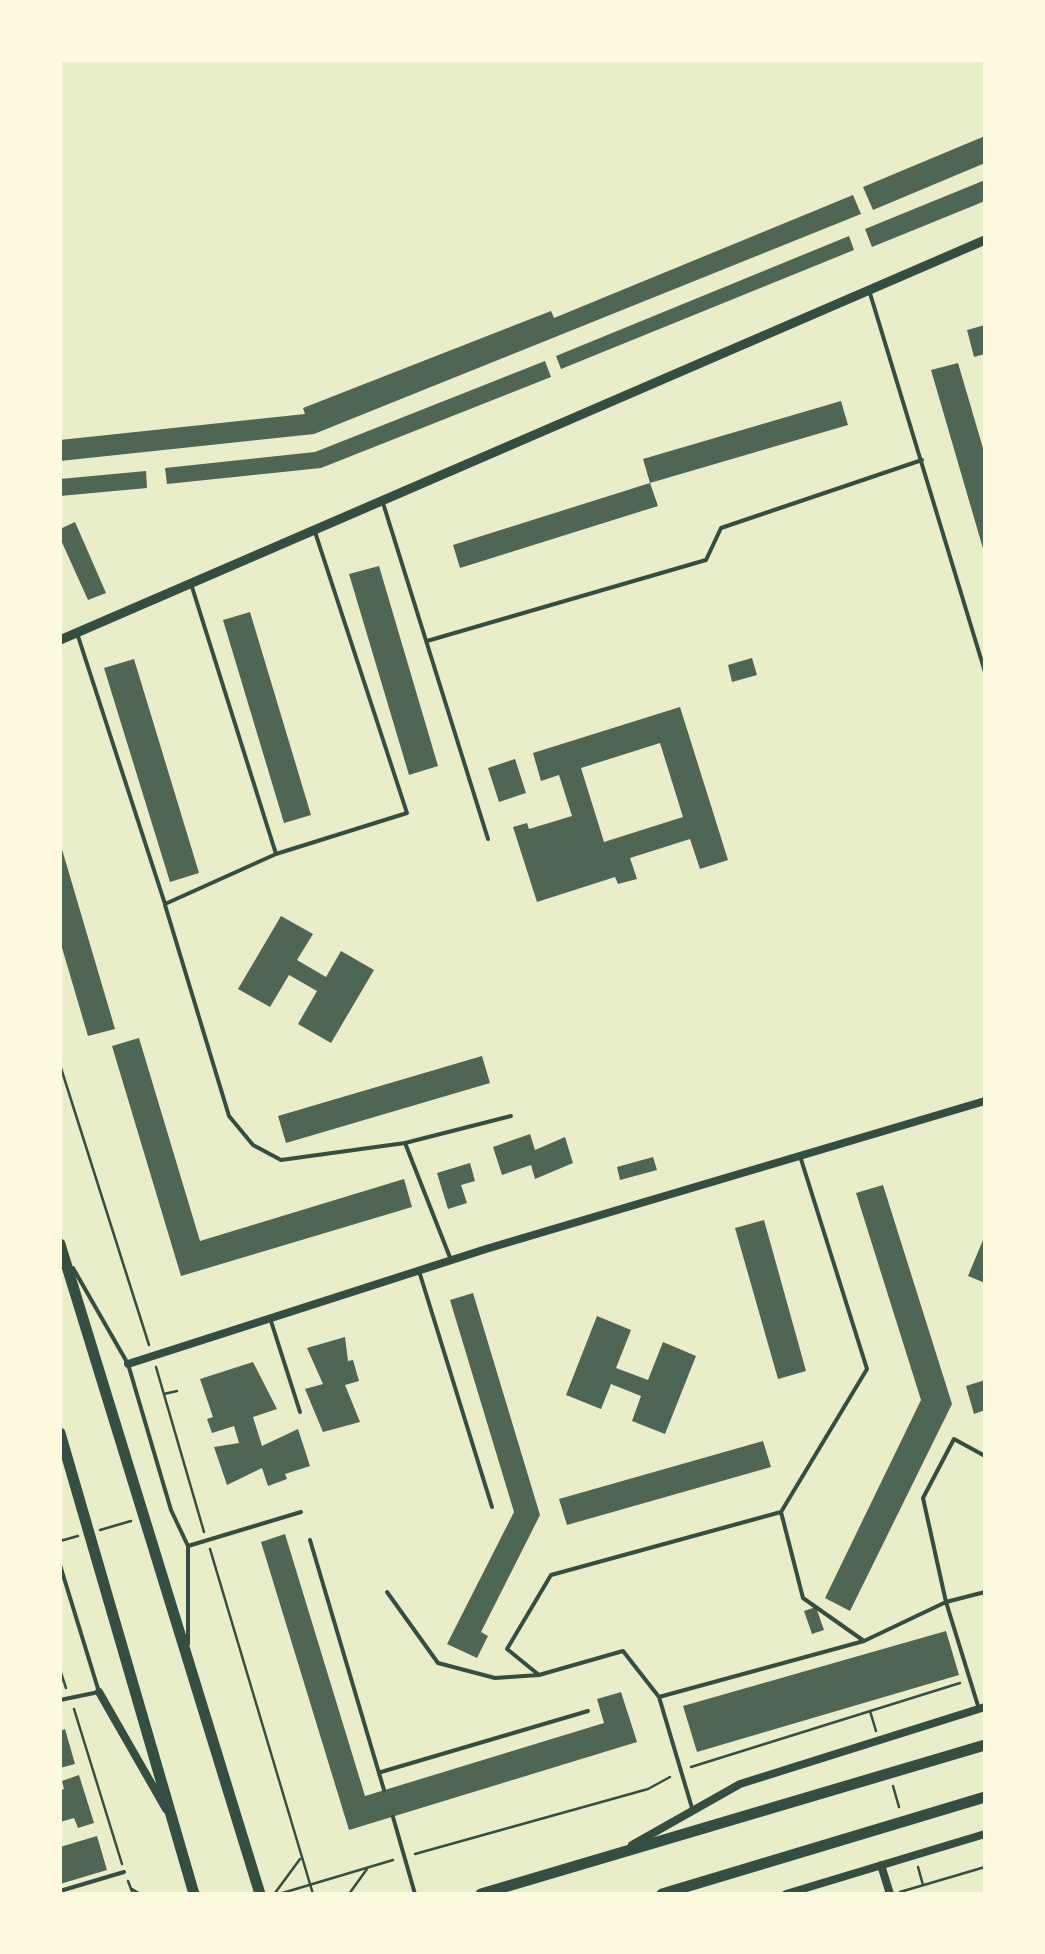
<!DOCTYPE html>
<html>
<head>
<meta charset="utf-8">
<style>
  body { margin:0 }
  #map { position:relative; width:1045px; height:1954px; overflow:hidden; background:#e9edc9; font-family:Roboto,sans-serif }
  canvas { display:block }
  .frame { position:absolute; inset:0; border:62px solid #fefae0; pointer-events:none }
</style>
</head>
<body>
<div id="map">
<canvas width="1045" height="1954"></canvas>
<div class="frame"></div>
</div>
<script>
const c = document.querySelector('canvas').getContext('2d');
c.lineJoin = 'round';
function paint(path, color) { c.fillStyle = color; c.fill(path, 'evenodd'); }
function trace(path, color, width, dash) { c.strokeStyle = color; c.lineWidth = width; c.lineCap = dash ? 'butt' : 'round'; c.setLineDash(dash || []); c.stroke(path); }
paint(new Path2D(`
  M985,136v27l-112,47 -10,-23z
  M985,180v21l-113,46 -7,-18z
  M853,195l8,19 -547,220 -254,27v-21l245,-26 -2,-6 248,-97 3,7z
  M849,236l5,14 -293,119 -5,-13z
  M985,325v29l-11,3 -7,-27z
  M545,361l6,16 -230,91 -154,16 -2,-16 150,-16z
  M958,363l27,92 -1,97 -53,-182z
  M841,401l7,24 -198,58 -7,-24z
  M146,471l1,17 -87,8v-17z
  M650,483l8,23 -198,62 -7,-23z
  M75,522l31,71 -18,7 -28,-62v-9z
  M379,566l59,200 -29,9 -60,-201z
  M250,612l61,203 -27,8 -61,-203z
  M752,658l5,17 -25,7 -4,-17z
  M134,659l65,214 -29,9 -66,-214z
  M680,707l48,153 -28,9 -10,-30 -60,19 7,21 -19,5 -3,-7 -78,25 -24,-75 14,-4 2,6 43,-13 -13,-41 -18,6 -8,-28zM660,743l23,74 -79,25 -23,-74z
  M515,759l11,34 -27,9 -11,-34z
  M61,846l54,183 -27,7 -28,-95z
  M281,916l32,18 -16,26 29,17 15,-26 33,19 -43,73 -33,-19 19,-33 -28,-16 -19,32 -32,-18z
  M139,1038l61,203 204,-62 8,28 -231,69 -69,-230z
  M482,1056l8,27 -204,60 -8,-27z
  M530,1134l5,16 30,-13 8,26 -38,16 -4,-14 -29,10 -9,-28z
  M653,1157l4,13 -37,10 -3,-13z
  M470,1163l5,18 -14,4 6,18 -19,6 -11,-36z
  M883,1185l69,219 -102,207 -25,-13 96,-198 -65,-207z
  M764,1220l42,151 -28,8 -43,-151z
  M985,1235v48l-17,-7z
  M473,1293l67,222 -59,117 7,4 -11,22 -30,-14 67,-132 -64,-212z
  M597,1316l34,14 -15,38 32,12 15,-38 33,14 -31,78 -33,-13 9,-25 -30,-12 -10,25 -35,-14z
  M345,1337l3,24 5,-1 6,21 -14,4 15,37 -37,10 -18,-43 18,-5 -16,-36z
  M253,1362l24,47 -24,8 9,29 36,-17 12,37 -25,8 2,5 -19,7 -6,-18 -35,17 -13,-38 25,-4 -5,-17 -22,7 -5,-14 6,-2 -13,-38z
  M985,1380v30l-11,4 -8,-28z
  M763,1441l8,26 -204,58 -8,-26z
  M285,1534l80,262 239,-73 -7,-24 24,-7 16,50 -288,88 -88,-288z
  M816,1607l8,23 -12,4 -8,-23z
  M946,1631l13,44 -262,77 -14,-46z
  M65,1729l10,35 -15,4v-37z
  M79,1775l15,48 -16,5 -4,-10 -14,4v-32l4,-1 -2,-8z
  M97,1836l10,34 -47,14v-37z`), '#4f6655');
trace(new Path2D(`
  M60,1065l89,280
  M156,1367l48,165
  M164,1394l13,-3
  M100,1530l31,-9
  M60,1541l18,-5
  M210,1549l103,345
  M60,1670l6,18
  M74,1709l48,155
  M870,1711l6,20
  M691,1767l269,-84
  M893,1786l6,21
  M415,1854l233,-65 22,-12
  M918,1867l5,18
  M128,1881l5,13
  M132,1889l8,5
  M900,1892l85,-25
  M275,1893l25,-34
  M279,1894l114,-34
  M349,1894l18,-25`), '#344e41', 2.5);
trace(new Path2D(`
  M869,290l116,382
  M383,503l105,336
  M192,587l84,267
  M77,633l88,271 111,-50 131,-41 -92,-281
  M427,641l279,-81 15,-32 201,-68
  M165,905l64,211 24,29 28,15 124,-17 46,117
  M405,1143l106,-27
  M73,1268l55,96 43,146 17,36v98
  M419,1271l73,236
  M270,1318l30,94
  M781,1512l86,-143 -67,-213
  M310,1540l74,250
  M188,1546l113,-34
  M60,1565l39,127 -39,8
  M387,1592l51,71 57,15 44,-3
  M659,1697l-36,-46 -84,24 -32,-26 44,-74 230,-63 22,86 61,43
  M979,1709l-33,-107 -23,-104 31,-59 31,17
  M381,1772l207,-61
  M692,1808l-33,-111 205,-56 82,-39 39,-10
  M393,1817l22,77
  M60,1891l64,-19`), '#344e41', 4);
trace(new Path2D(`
  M128,1364l358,-115 499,-148
  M99,1692l67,117
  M632,1845l108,-61 245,-77
  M881,1865l9,29
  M786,1894l199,-60`), '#344e41', 8);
trace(new Path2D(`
  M60,640l925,-400`), '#344e41', 9);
trace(new Path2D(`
  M60,1244l200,650
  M60,1433l134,461
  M481,1894l504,-149
  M662,1894l323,-97`), '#344e41', 11);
</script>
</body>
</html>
